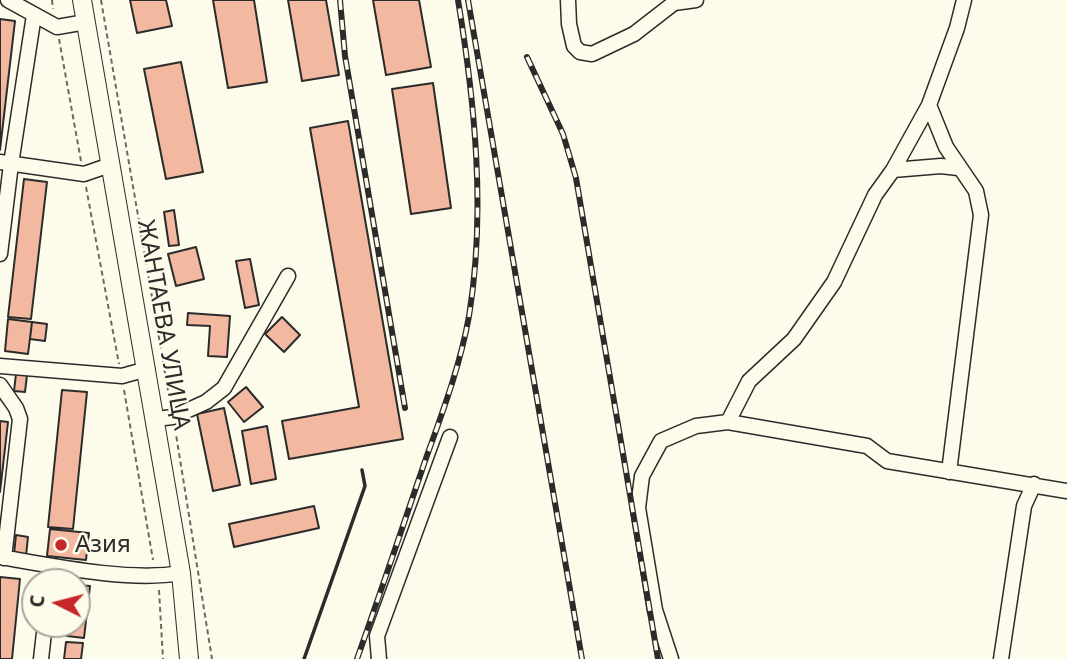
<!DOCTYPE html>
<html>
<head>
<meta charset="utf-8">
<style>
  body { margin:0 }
  #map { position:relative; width:1067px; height:659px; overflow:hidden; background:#fdfbea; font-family:"Noto Sans",sans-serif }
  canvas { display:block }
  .north { position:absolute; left:21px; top:568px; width:70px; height:70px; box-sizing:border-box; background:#fdfbea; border:2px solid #a9a89e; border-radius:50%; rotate:276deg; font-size:19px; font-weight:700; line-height:28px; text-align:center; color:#2b2b2b }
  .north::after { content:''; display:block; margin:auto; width:24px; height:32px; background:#c62828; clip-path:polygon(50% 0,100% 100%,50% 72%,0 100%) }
</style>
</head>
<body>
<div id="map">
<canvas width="1067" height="659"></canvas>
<div class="north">С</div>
</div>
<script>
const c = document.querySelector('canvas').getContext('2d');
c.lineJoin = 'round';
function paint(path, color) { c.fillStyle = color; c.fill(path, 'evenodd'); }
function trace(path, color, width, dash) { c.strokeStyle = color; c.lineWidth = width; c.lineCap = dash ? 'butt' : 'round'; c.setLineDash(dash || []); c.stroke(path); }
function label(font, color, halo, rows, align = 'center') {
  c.font = font + ' "Noto Sans",sans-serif'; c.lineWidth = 5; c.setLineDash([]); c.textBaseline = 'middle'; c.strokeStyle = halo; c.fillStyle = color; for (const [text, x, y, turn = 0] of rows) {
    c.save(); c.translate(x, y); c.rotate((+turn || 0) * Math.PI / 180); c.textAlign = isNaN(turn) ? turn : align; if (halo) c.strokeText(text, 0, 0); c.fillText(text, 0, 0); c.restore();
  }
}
const building = new Path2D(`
  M130,0h36l6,26 -35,7z
  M213,0h41l13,82 -39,6z
  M288,0h38l13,75 -37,6z
  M373,0h46l12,67 -45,8z
  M0,19l15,2 -15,129z
  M181,62l22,110 -37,7 -22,-110z
  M433,83l18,125 -40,6 -19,-125z
  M348,121l55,318 -114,20 -7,-38 77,-14 -49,-279z
  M24,179l23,3 -16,137 -23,-2z
  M174,210l5,35 -10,1 -5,-34z
  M196,247l8,32 -28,7 -8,-32z
  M250,259l9,46 -14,3 -9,-47z
  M188,313l42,3 -3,41 -19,-1 2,-30 -23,-1z
  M282,317l18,18 -16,17 -19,-18z
  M8,319l24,3 -4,32 -23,-3z
  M32,322l15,2 -2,17 -15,-2z
  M16,374l11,1 -2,17 -11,-1z
  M246,387l17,20 -19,15 -16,-20z
  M62,390l25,2 -14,137 -25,-2z
  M224,408l16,77 -27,6 -16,-77z
  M0,421l8,1 -8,70z
  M267,426l9,53 -25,5 -9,-53z
  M314,506l5,22 -85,19 -5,-23z
  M50,529l39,4 -3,27 -39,-4z
  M16,535l12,2 -2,19 -12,-2z
  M0,577l20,2 -8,80h-12z
  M77,585l13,1 -6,52 -17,-2 1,-12h9z
  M66,642l17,1 -2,16h-17z`);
paint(building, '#f2b8a0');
trace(building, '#2b2b2b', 2);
const minor = new Path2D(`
  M8,0l49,27 29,-5
  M568,0l1,24 5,22 6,6 12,2 42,-20 40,-31 22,-3
  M929,105l17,42 30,44 5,24 -32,257
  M0,162l84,12 26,-9
  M893,170l48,-4 17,2
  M0,254l11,-90 23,-149
  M0,366l122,10 25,-7
  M0,385l16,23 4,11 -16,139
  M155,419l18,-2 33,-15 18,-14 64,-112
  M728,422l21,-41 45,-42 40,-57 41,-87 18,-25 36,-65 28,-77 7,-28
  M0,557c53,9 130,25 181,16
  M41,659l4,-35
  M379,659l-2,-23 73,-199
  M671,659l-16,-49 -17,-102 4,-32 19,-35 35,-15 32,-4 139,24 20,15 180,30
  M1001,659l23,-153 10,-22`);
const major = new Path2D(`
  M82,0l99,573 8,86`);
trace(minor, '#2b2b2b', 17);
trace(major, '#2b2b2b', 20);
trace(new Path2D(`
  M52,0l1,9
  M101,0l69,402
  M59,39l22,122
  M86,187l33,177
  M124,390l29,170
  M175,428l37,231
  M159,590l4,69`), '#6a6964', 2, [5, 3.5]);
trace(minor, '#fdfbea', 14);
trace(major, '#fdfbea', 18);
const rail = new Path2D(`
  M340,0l5,56 60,352
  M468,0l114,659
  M527,57l36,77 13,44 82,481
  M357,659c23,-65 45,-130 67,-195 17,-48 36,-97 45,-148 17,-103 6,-213 -11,-316`);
trace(rail, '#2b2b2b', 6);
trace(rail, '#fdfbea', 3.5, [10]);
trace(new Path2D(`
  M304,659l61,-173 -3,-16`), '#2b2b2b', 3.5);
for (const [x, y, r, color] of [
  [61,545,7,"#c62828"]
]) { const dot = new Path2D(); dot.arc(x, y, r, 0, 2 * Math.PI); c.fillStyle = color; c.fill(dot); trace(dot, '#fdfbea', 2.5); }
label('24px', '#2b2b2b', '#fdfbea', [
  ["ЖАНТАЕВА УЛИЦА",163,325,80]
]);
label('24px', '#2b2b2b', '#fdfbea', [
  ["Азия",75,545]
], 'left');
</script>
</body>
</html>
